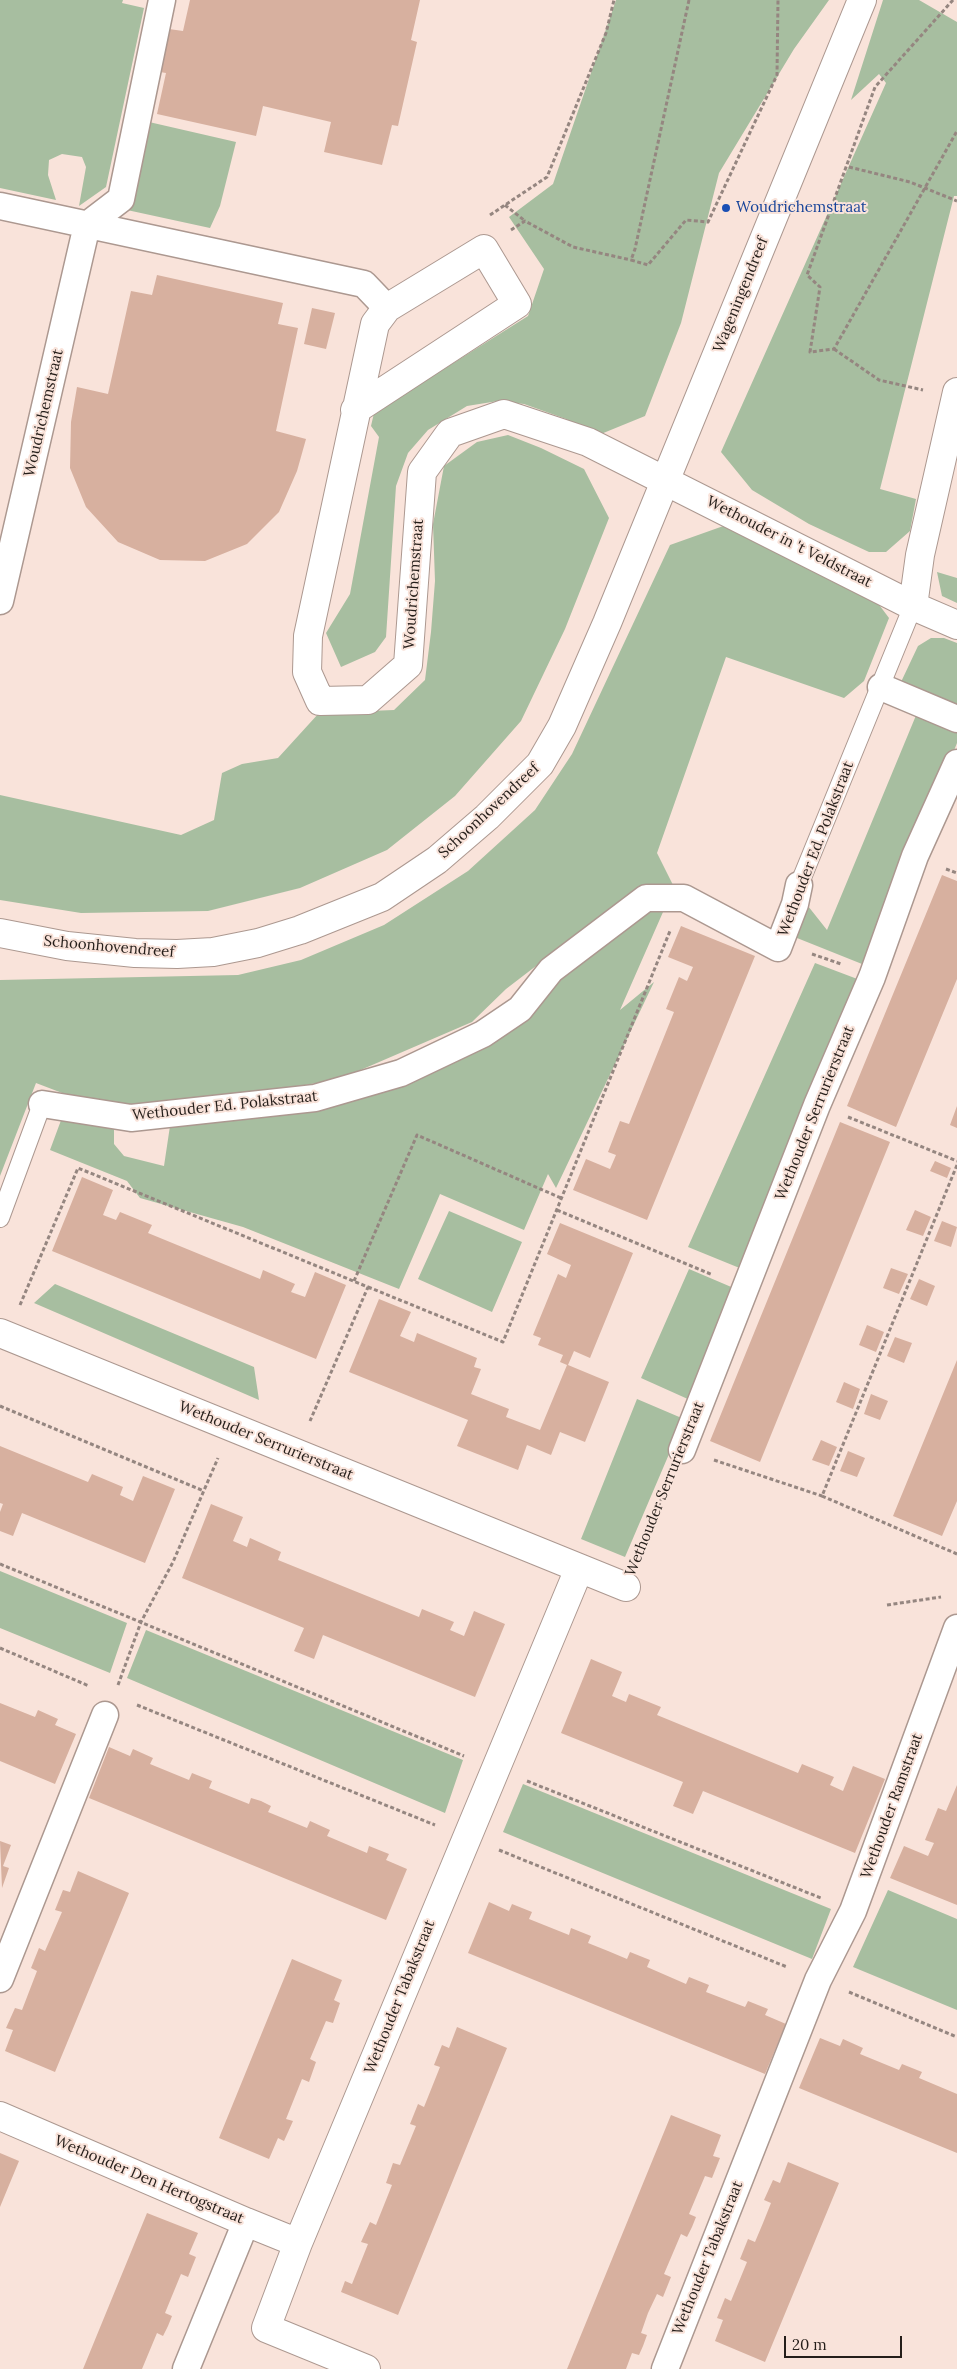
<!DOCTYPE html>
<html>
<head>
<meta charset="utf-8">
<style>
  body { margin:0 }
  #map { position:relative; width:957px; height:2369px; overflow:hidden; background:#f9e3da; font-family:Lora,serif }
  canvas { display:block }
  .scale { position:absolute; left:784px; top:2336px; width:118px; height:22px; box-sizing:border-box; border:2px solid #251e1a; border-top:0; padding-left:6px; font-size:15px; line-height:18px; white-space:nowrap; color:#251e1a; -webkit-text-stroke:4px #f9e3da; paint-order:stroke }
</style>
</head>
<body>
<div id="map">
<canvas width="957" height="2369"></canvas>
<div class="scale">20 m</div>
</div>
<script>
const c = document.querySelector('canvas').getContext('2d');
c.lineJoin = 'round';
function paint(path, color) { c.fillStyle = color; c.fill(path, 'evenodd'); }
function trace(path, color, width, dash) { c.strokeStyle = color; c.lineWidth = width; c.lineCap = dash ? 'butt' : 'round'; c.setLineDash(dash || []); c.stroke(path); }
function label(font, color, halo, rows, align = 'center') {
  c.font = font + ' Lora,serif'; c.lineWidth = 4; c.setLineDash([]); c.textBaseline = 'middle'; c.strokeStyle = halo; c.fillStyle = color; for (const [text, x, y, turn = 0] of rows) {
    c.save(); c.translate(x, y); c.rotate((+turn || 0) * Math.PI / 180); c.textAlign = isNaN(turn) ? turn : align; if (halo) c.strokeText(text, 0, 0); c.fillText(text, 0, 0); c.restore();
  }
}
paint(new Path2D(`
  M0,0h123l-1,3 22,5 -38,179 -27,19 7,-39 -4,-10 -20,-3 -13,6 -1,15 8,25 -56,-12z
  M616,0h213l-35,49 -75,124 -38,150 -36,93 -49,20 -30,-17 -42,-15 -26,-3 -31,5 -39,24 -20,23 -12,33 -10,151 -11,15 -34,15 -15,-34 24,-39 29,-157 -8,-11 3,-13 154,-97 16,-47 -35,-52 44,-33z
  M883,0h36l38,22v174h-3l-74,293 36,10 -6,32 -24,21h-17l-60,-28 -57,-34 -31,-38 165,-369 -7,-9 -28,26z
  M149,122l87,20 -16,64 -10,22 -83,-18z
  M508,435l33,13 43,21 25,49 -44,111 -44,92 -66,75 -68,54 -87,38 -92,23 -127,2 -81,-13v-105l181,40 33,-15 8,-47 20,-9 36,-6 41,-45 75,-3 31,-30 6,-48 4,-51 -2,-57 11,-58 33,-24z
  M729,524l142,70 18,24 -25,63 -20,17 -118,-41 -69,196 17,34 -54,123 34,-28 -98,206 -8,-14 -24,56 -84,-36 -41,95 -156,-62 -103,-29 -13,-17 -77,-31 20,-54 -34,-13 -36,93v-196l238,-5 63,-15 83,-35 84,-54 67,-61 37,-56 98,-209zM610,909l-32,54 -14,14 -112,78 -282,71 -6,40 -40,-10 -10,-12v-31l120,-14 108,-21 130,-56 34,-33 43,-33 12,-6z
  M937,572l20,6v25l-15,-7z
  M931,638h13l13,5v64l-56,-25 17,-36z
  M917,713l40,16v14l-90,223 -75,-30 16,-30 19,24z
  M815,963l45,17 -118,289 -54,-22z
  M449,1211l73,31 -30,70 -74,-33z
  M689,1269l47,20 -46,111 -49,-22z
  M55,1284l199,83 5,33 -225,-97z
  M637,1399l47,20 -59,138 -44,-18z
  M0,1571l127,52 -17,50 -110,-45z
  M146,1630l317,130 -18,53 -318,-135z
  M523,1784l308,125 -19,50 -309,-127z
  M888,1890l69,29v91l-104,-43z`), '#a7bea0');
paint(new Path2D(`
  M190,0h230l-9,40 6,2 -19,84 -6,-1 -10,40 -58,-13 7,-30 -68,-16 -7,30 -99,-22 9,-41 -6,-1 9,-43 14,2z
  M157,275l126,28 -5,21 20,4 -22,103 30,8 -9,32 -18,41 -32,32 -42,17 -45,-1 -42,-18 -32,-35 -16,-39 1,-46 6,-35 31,7 23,-103 21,4z
  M312,308l23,5 -9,36 -22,-5z
  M942,875l15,6v98l-61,148 -49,-21z
  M681,926l74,30 -108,264 -74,-30 13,-31 24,10 6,-14 -8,-3 12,-31 9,3 45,-112 -8,-3 13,-32 8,4 6,-14 -25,-10z
  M957,1106v22l-7,-3z
  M840,1122l50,20 -130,320 -50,-21z
  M935,1161l16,7 -4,10 -17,-7z
  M82,1177l31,13 -10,25 13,5 4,-8 32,13 -4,8 112,46 3,-9 32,14 -4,8 14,5 10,-25 31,13 -30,74 -264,-108z
  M915,1210l16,7 -8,19 -17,-6z
  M942,1221l15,6 -6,20 -17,-6z
  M560,1223l73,30 -43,105 -16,-7 -6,14 41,17 -24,60 -25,-10 -9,23 -24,-10 -9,25 -61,-24 11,-26 -119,-48 30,-73 32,13 -11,24 14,6 3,-9 60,25 -3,9 7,2 -10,25 38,15 -3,8 34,13 27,-65 -7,-3 3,-7 -25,-10 3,-7 -8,-3 25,-61 8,4 5,-13 -24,-11z
  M891,1268l17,6 -9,20 -16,-6z
  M919,1279l16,7 -8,20 -17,-7z
  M867,1325l17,7 -8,20 -17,-7z
  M895,1337l17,6 -8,20 -17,-7z
  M957,1360v141l-15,35 -49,-20z
  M844,1382l16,7 -7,20 -17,-7z
  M871,1394l17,7 -8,19 -16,-6z
  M821,1440l16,7 -8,19 -17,-6z
  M0,1446l88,36 4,-8 31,13 -3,8 13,6 10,-25 32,13 -30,74 -123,-50 -9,23 -13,-5v-19l3,-8 -3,-1z
  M848,1451l17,7 -8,19 -17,-6z
  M211,1504l32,13 -10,24 14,6 3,-9 31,14 -3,8 141,57 3,-8 32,13 -4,8 14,6 10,-25 31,13 -30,73 -152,-62 -9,24 -20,-8 10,-23 -122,-50z
  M591,1659l31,13 -10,24 14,6 3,-8 32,13 -4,8 141,58 4,-9 32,13 -4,8 13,6 10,-25 32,13 -30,74 -152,-62 -10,23 -20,-8 10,-24 -122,-49z
  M0,1703l35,14 3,-7 20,9 -3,6 21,9 -21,50 -55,-23z
  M109,1747l21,9 3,-7 20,9 -3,6 39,16 3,-7 20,8 -3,7 40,16 2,-6 10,3 10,5 -3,6 39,16 3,-7 20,9 -3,6 40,17 2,-7 20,8 -3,6 21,9 -21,51 -297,-122z
  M957,1785v120l-67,-27 14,-32 24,10 6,-13 -9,-3 13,-32 8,3z
  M0,1841l11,4 -8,21 6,2 -7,20z
  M78,1871l51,22 -74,179 -50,-21 8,-21 -7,-2 9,-20 7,2 15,-39 -6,-3 8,-20 6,3 17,-39 -7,-2 8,-20 7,2z
  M489,1902l20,9 3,-7 20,8 -3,7 40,16 2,-7 20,8 -3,7 20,8 19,8 3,-7 20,8 -3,7 39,17 3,-7 20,8 -3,7 39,15 3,-6 20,8 -3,6 21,9 -21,50 -297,-121z
  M292,1959l50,21 -8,20 6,3 -7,20 -7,-2 -16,38 6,3 -7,20 -7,-3 -16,40 7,2 -9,20 -6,-3 -9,21 -50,-21z
  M457,2027l50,21 -109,267 -57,-23 4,-11 7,3 16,-40 -7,-2 9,-20 6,3 16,-40 -6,-2 7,-20 7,2 16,-39 -6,-2 8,-20 6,3 16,-40 -6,-2 8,-20 7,3z
  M820,2038l20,8 3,-7 20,9 -3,6 39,16 3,-6 20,8 -3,6 38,16v59l-158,-65z
  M671,2115l50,20 -8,21 7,2 -8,20 -7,-2 -16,38 7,3 -4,10 -5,10 -6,-3 -17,40 7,3 -8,20 -6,-3 -9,19 -7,20 6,2 -4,11 -4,9 -7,-2 -6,16h-59z
  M0,2153l19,8 -19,46z
  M788,2162l51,21 -74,179 -50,-21 8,-21 -6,-2 8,-20 6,3 16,-39 -7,-3 8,-20 7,3 8,-19 8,-20 -7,-3 9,-20 7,3z
  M147,2213l51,20 -9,21 7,3 -8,20 -7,-3 -16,39 7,3 -4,10 -5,10 -6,-3 -15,36h-59z`), '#d7b09f');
const service = new Path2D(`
  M799,885l114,-279
  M0,1218l42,-114`);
const pedestrian = new Path2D(`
  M0,206l364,78 23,24
  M0,601l87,-376 34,-26 41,-199
  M881,687l76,32
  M42,1104l89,14 184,-20 86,-25 82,-39 37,-25 31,-39 95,-72h38l94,50 17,-44 4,-19
  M682,1450l135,-345 55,-128 43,-121 42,-93
  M0,1979l105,-264
  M186,2369l60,-147
  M665,2369l153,-389 35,-69 104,-283`);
const minor = new Path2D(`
  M355,410l162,-106 -33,-55 -97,59 -12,16 -67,312 -1,36 13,29 48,-1 40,-35 14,-193 28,-39 54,-19 84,28 325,164 44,19
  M913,606l7,-51 37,-163
  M0,1333l626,254
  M0,2116l246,106 52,21
  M366,2369l-100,-41 32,-85 281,-674`);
const tertiary = new Path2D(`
  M0,933l67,13 68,7 42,1 36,-2 45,-9 42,-13 82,-33 55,-37 50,-43 53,-53 22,-38 45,-103 255,-623`);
trace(service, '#ac9890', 20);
trace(pedestrian, '#ac9890', 29);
trace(minor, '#ac9890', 30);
trace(tertiary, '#ac9890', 30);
trace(new Path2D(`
  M689,0l-54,249 -4,11 17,5 38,-45 22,2 69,-147 1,-75
  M953,0l-78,87 -68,188 13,12 -10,65 24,-3 123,-218
  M849,167l61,15 47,19
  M505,205l20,16
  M490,215l57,-38 59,-144 8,-33
  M511,230l14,-9 48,26 58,13
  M834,349l45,31 44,10
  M946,869l11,4
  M812,954l29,10
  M848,1117l109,44
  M957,1165l-135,331 135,58
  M557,1210l156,65
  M354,1281l63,-146 144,63
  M368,1287l135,55 167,-411
  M20,1305l58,-137 290,119 -58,134
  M0,1406l204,85
  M714,1460l108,36
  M639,1555l30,-75
  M0,1564l464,192
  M887,1605l54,-8
  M0,1648l89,38
  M118,1685l23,-63 32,-60 45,-104
  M137,1705l298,120
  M527,1781l294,117
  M499,1850l288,117
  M849,1992l108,45`), '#958680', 3, [4, 2.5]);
trace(service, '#fff', 18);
trace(pedestrian, '#fff', 26);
trace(minor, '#fff', 28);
trace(tertiary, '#fff', 28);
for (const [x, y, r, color] of [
  [726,208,5,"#1a4fb4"]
]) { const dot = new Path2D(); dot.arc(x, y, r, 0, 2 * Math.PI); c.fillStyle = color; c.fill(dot); trace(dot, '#f9e3da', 2); }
label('15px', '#164399', '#f9e3da', [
  ["Woudrichemstraat",736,208]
], 'left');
label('15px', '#251e1a', '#f9e3da', [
  ["Wageningendreef",741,295,-68],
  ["Woudrichemstraat",44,413,-77],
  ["Wethouder in 't Veldstraat",789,542,27],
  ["Woudrichemstraat",414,584,-86],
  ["Schoonhovendreef",489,811,-43],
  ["Wethouder Ed. Polakstraat",816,849,-69],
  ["Schoonhovendreef",109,947,5],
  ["Wethouder Ed. Polakstraat",225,1106,-6],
  ["Wethouder Serrurierstraat",815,1113,-68],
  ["Wethouder Serrurierstraat",266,1441,22],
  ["Wethouder Serrurierstraat",665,1489,-68],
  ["Wethouder Ramstraat",892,1806,-70],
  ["Wethouder Tabakstraat",400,1997,-68],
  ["Wethouder Den Hertogstraat",149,2180,23],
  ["Wethouder Tabakstraat",708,2258,-68]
]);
</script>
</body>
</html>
